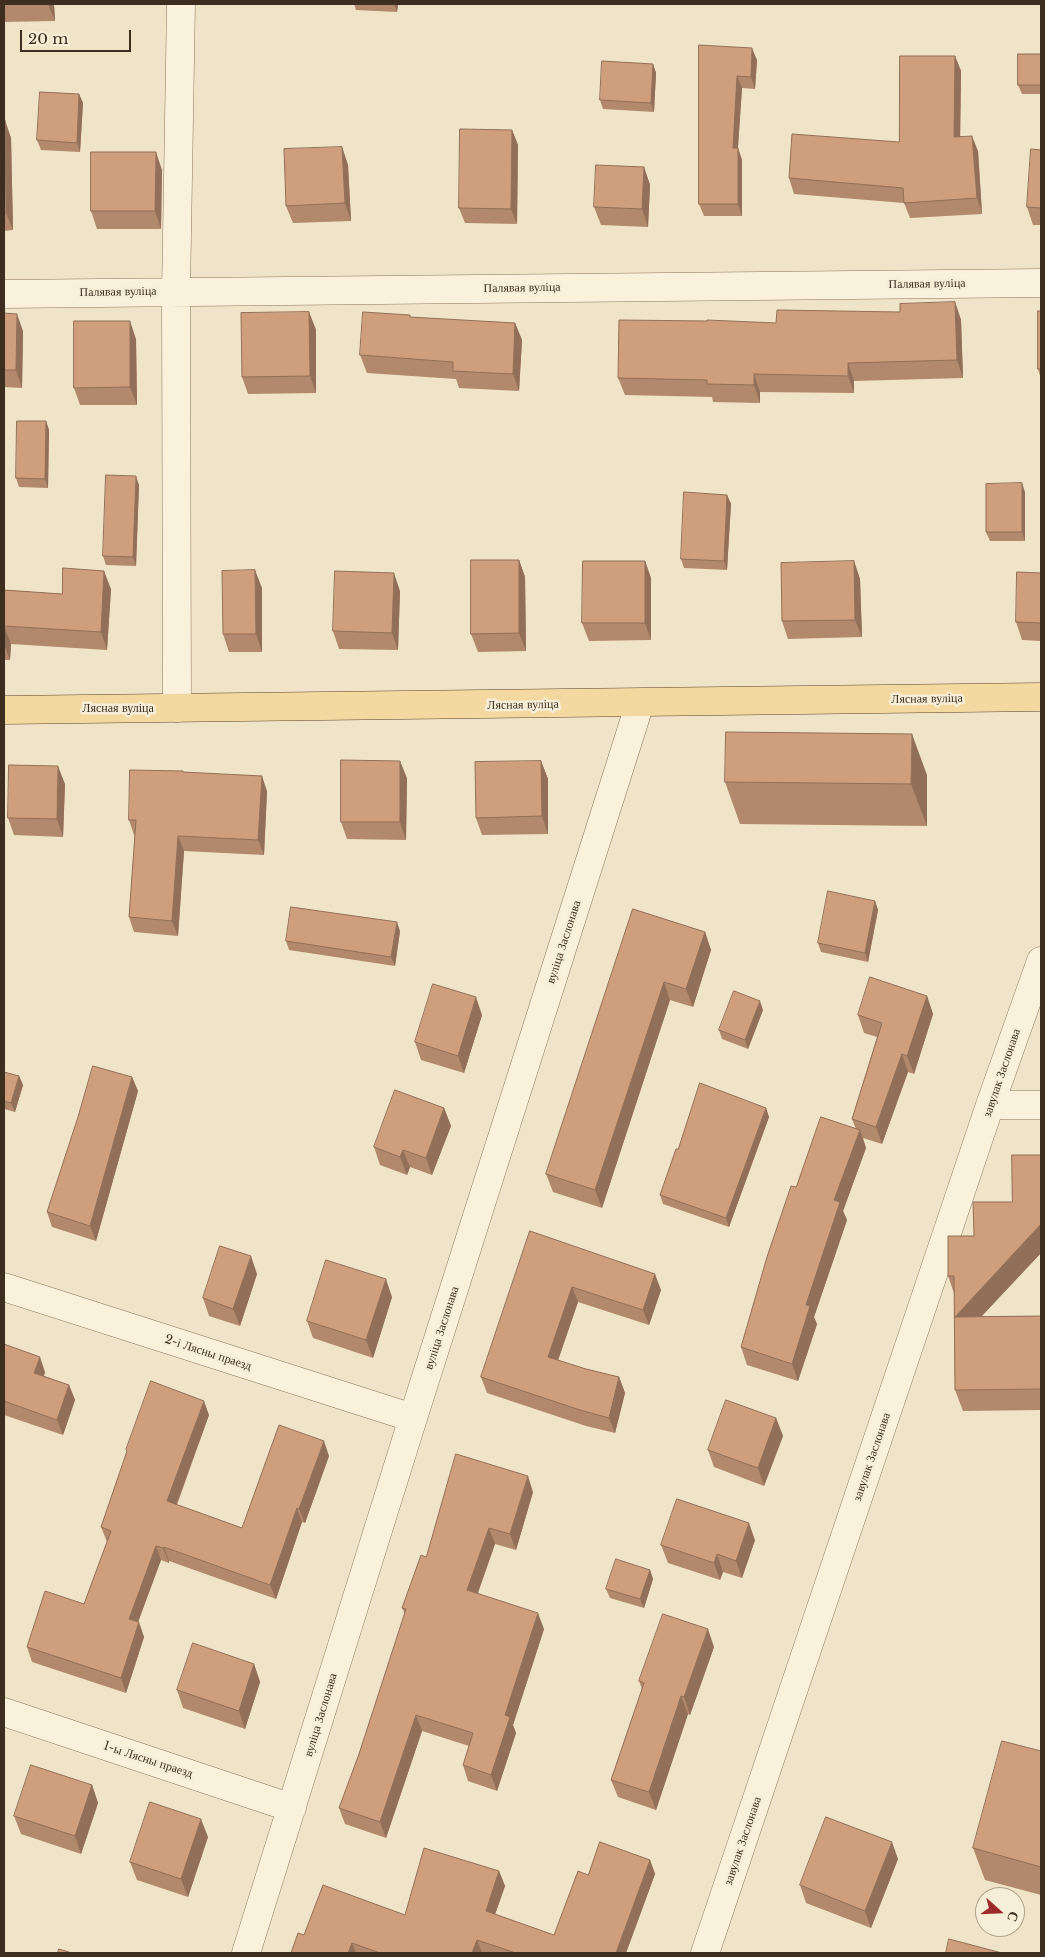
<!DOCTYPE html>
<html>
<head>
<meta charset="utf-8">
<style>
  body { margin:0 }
  #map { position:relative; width:1045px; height:1957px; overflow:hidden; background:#f0e4c8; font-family:"Libre Baskerville",serif }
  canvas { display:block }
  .frame { position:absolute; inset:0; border:5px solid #3d2e20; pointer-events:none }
  .north { position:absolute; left:975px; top:1887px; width:50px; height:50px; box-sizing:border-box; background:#f7eed8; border:1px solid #ada18e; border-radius:50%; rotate:110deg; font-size:14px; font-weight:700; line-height:20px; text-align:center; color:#3d2e20 }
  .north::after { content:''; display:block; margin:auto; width:18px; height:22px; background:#9e2a2b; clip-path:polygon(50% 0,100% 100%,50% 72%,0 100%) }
  .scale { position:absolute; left:20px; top:30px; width:111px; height:22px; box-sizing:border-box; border:2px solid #3d2e20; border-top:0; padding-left:6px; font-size:15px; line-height:18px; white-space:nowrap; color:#3d2e20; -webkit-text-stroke:4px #f7eed8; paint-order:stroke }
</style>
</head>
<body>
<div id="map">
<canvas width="1045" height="1957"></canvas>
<div class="frame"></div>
<div class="north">С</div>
<div class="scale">20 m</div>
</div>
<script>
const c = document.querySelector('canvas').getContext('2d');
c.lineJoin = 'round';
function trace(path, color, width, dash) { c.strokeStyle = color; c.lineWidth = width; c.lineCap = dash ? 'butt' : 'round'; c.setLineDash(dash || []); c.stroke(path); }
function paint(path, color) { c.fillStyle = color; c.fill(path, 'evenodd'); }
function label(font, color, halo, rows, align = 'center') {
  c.font = font + ' "Libre Baskerville",serif'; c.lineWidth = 5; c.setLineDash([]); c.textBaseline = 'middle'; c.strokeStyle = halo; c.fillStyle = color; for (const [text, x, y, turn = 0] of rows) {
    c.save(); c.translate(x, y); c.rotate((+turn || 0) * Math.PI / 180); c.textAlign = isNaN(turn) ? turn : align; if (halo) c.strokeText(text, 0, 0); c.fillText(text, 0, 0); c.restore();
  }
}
const minor = new Path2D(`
  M4,294l1037,-11
  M177,708l-1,-416 5,-288
  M990,1105h51
  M4,1287l409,131
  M4,1712l288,96
  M246,1953l167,-535 227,-715
  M705,1953l285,-848 51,-144`);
const major = new Path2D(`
  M4,710l1037,-13`);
trace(minor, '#8d765c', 29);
trace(major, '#5b4430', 29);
trace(minor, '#faf1dc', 28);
trace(major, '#f3d9a0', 28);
paint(new Path2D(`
  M4,4h50l1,17 -51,1z
  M354,4h44l-1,8 -41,-2z
  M699,45l58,15 -2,29 -13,-1 -4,60 4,12v56h-38l-5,-12z
  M1041,54v40h-19l-4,-9z
  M955,56l6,15 -1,65 18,15 4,63 -72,4 -6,-15 -110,-9 -5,-16 110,-36z
  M653,64l3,9 -2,39 -51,-3 -3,-9z
  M79,94l4,9 -3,49 -39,-2 -4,-10z
  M4,120l7,18 2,92 -9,1z
  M512,130l6,15 -1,79 -52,-1 -6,-15z
  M342,147l6,18 3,56 -58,2 -7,-17z
  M1041,150v75h-8l-6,-18z
  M644,167l6,18 -2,42 -47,-2 -7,-18z
  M162,170l-1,59h-64l-6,-18z
  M955,302l6,18 2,58 -109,3v12l-94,-1v11l-47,-1 -1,-5 -87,-2 -7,-17 158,-55 124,-11z
  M1041,311v68l-3,-10z
  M309,312l7,18v63l-68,1 -6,-17z
  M4,313l19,18 -1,57 -18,-1z
  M515,323l7,17 -3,51 -60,-3 -3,-9 -89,-6 -7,-18z
  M136,339l1,66h-57l-6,-17z
  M46,421l3,9 -1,58 -29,-1 -3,-9z
  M139,485l-3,81 -30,-1 -3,-9z
  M1025,492v49h-35l-4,-9z
  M727,495l4,9 -4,66 -43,-2 -3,-9z
  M519,560l6,17 1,74 -48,1 -7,-18z
  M645,561l6,17v62l-62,1 -7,-18z
  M854,561l6,18 2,58 -74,2 -6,-18z
  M1041,573v68l-19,-1 -6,-18z
  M262,588v64h-33l-6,-18z
  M111,589l-4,61 -96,-6 -1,16h-6v-70l58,4z
  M400,591l-2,59 -59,-1 -6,-18z
  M541,761l7,18v55l-66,1 -6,-17z
  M184,772l83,19 -3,64 -80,-4 -6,85 -44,-4 -5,-15 6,-82h-1l-5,-15z
  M927,775v51l-187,-2 -15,-42z
  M407,778l-1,62 -59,-1 -6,-17z
  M65,784l-2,53 -49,-2 -6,-17z
  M875,901l3,9 -10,52 -47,-10 -3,-9z
  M633,909l72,23 6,18 -18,57 -23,-7 -68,208 -49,-16 -7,-18z
  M400,931l-5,35 -106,-16 -3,-9z
  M927,996l6,18 -19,60 -6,-2 -26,72 -19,-6 3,10 -23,63 4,9 -33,97 3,7 -19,57 -51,-16 -6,-18 115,-218 -4,-10 25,-82 -13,-4 -6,-18z
  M763,1010l-15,39 -26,-10 -3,-9z
  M482,1015l-18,58 -43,-13 -6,-18z
  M4,1072l15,4 4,9 -8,27 -11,-3z
  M132,1077l6,14 -42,150 -44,-14 -5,-15z
  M444,1108l7,18 -19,49 -22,-8 -3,8 -27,-10 -6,-18z
  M766,1108l3,9 -40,110 -66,-23 -3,-9 18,-46z
  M1012,1202l29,51 -59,63h59v94l-78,1 -8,-21 -1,-97 -6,-17 26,-40z
  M530,1231l131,59 -12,35 -71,-23 -20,58 28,9 33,8 6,16 -10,40 -29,-7 -99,-33 -6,-16z
  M257,1274l-17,52 -31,-10 -6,-18z
  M392,1297l-19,61 -60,-20 -6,-17z
  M4,1344l41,28 -1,4 25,9 6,15 -12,35 -59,-20z
  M209,1415l-32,90 65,23 87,-72 -24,67 -3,-1 -26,77 -107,-38v2l-8,-3 -23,62 6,15 -18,56 -94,-31 -5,-15 57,-43 23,-62 -6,-15 26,-75 -1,-2z
  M776,1418l7,18 -19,50 -50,-19 -6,-17z
  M533,1492l-17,58 -21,-6 -17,49 66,36 -31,96 3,8 -19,58 -29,-10 -5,-16 6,-19 -47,-15 -36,107 -41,-14 -6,-16 20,-54 46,-140 -3,-6 24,-51z
  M755,1540l-13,38 -19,-6 -3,8 -52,-17 -7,-18z
  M650,1570l3,9 -9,29 -34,-10 -4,-9z
  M714,1647l-24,68 -2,-1 -32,96 -38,-13 -7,-17 31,-91 -3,-8z
  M254,1664l6,18 -15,47 -62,-21 -6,-18z
  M1041,1751v144l-56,-15 -12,-32z
  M92,1785l6,18 -17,51 -60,-20 -7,-18z
  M208,1837l-20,60 -51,-17 -7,-18z
  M898,1859l-27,69 -65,-25 -6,-18z
  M650,1860l5,14 -29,79h-335l13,-18 101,-20 94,-44 6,15 -10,28 59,21 34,-60z`), '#b2896c');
paint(new Path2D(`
  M48,4h6l1,17z
  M394,4h4l-1,8z
  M752,48l5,12 -2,29 -4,-12z
  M955,56l6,15 -1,81 -6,-15z
  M653,64l3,9 -2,39 -3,-9z
  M737,76l5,12 -5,72 -4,-12z
  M79,94l4,9 -3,49 -3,-9z
  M5,120l6,18 2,92 -7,-17z
  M512,130l6,15 -1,79 -6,-15z
  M972,136l6,15 4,63 -5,-16z
  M342,147l6,18 3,56 -6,-18z
  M738,148l4,12v56l-4,-12z
  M156,152l6,18 -1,59 -6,-18z
  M644,167l6,18 -2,42 -6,-18z
  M955,302l6,18 2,58 -6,-18z
  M309,312l7,18v63l-6,-17z
  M17,314l6,17 -1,57 -6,-18z
  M130,321l6,18 1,66 -7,-18z
  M515,323l7,17 -3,51 -6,-17z
  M848,363l6,18v12l-6,-17z
  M754,374l6,18v11l-6,-18z
  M46,421l3,9 -1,58 -3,-9z
  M136,476l3,9 -3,81 -3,-9z
  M1022,483l3,9v49l-3,-9z
  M727,495l4,9 -4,66 -3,-9z
  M519,560l6,17 1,74 -7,-18z
  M645,561l6,17v62l-6,-17z
  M854,561l6,18 2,58 -7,-17z
  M255,570l7,18v64l-6,-18z
  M104,571l7,18 -4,61 -6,-18z
  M394,573l6,18 -2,59 -6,-17z
  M4,626l7,18 -1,16 -6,-16z
  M912,734l15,41v51l-16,-42z
  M400,761l7,17 -1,62 -6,-18z
  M541,761l7,18v55l-6,-18z
  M58,766l7,18 -2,53 -6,-18z
  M262,776l5,15 -3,64 -6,-15z
  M178,836l6,15 -6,85 -6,-15z
  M875,901l3,9 -10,52 -3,-9z
  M397,922l3,9 -5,35 -4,-9z
  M705,932l6,18 -18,57 -7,-18z
  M664,982l6,18 -68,208 -7,-18z
  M927,996l6,18 -19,60 -7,-18z
  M476,997l6,18 -18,58 -6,-17z
  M760,1001l3,9 -15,39 -3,-9z
  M902,1054l6,18 -26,72 -6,-17z
  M19,1076l4,9 -8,27 -4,-9z
  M132,1077l6,14 -42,150 -6,-15z
  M444,1108l7,18 -19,49 -6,-17z
  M766,1108l3,9 -40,110 -3,-9z
  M860,1130l6,18 -23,63 4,9 -33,97 3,7 -19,57 -6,-17 14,-59 28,-105z
  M403,1150l7,17 -3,8 -7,-18z
  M1041,1224v29l-79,84 -7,-20z
  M251,1256l6,18 -17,52 -7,-17z
  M655,1274l6,16 -12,35 -6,-15z
  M386,1279l6,18 -19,61 -7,-18z
  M572,1287l6,15 -24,70 -6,-15z
  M40,1357l5,15 -5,16 -6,-15z
  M619,1377l6,16 -10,40 -6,-15z
  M69,1385l6,15 -12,35 -6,-15z
  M204,1401l5,14 -37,101 -5,-15z
  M776,1418l7,18 -19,50 -6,-18z
  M324,1441l5,15 -24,67 -6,-14z
  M528,1476l5,16 -17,58 -6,-16z
  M297,1508l5,14 -26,77 -6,-14z
  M749,1523l6,17 -13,38 -6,-17z
  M489,1528l6,16 -22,62 -6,-16z
  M156,1546l5,14 -27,73 -5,-14z
  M164,1547l5,14v2l-6,-15z
  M717,1554l6,18 -3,8 -6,-17z
  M650,1570l3,9 -9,29 -4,-9z
  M538,1613l6,16 -31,96 3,8 -19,58 -6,-16 14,-60z
  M139,1622l5,15 -18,56 -5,-15z
  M708,1629l6,18 -24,68 -6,-18z
  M254,1664l6,18 -15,47 -6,-18z
  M681,1696l7,18 -32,96 -7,-18z
  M416,1715l6,16 -36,107 -6,-16z
  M92,1785l6,18 -17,51 -6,-18z
  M201,1819l7,18 -20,60 -7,-18z
  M892,1842l6,17 -27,69 -6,-17z
  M650,1860l5,14 -29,79h-10z
  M499,1871l6,15 -14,40 -5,-15z
  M477,1940l5,13h-10z
  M352,1943l4,10h-8z`), '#916f58');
const building = new Path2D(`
  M699,45l53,3 -1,29 -14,-1 -4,72h5v56h-39z
  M1018,54h23v31h-23z
  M900,56h55l-1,81 18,-1 5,62 -73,5 -1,-15 -114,-10 3,-44 107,8z
  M602,61l51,3 -2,39 -51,-3z
  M40,92l39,2 -2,49 -40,-3z
  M4,120h1l1,93h-2z
  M460,129l52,1 -1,79 -52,-1z
  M342,147l3,56 -59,3 -2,-57z
  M1031,149l10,1v58l-14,-1z
  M91,152h65l-1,59h-64z
  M596,165l48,2 -2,42 -48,-2z
  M955,302l2,58 -109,3v13l-94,-2v11l-47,-1v-4l-89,-2 1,-58 88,1v-1l69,3 1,-13 123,2v-8z
  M1038,311h3v58h-3z
  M309,312l1,64 -68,1 -1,-64z
  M363,312l47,3v2l105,6 -2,51 -60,-3v-9l-93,-7z
  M4,313l13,1 -1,56h-12z
  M74,321h56v66l-56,1z
  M17,421h29l-1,58 -29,-1z
  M106,475l30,1 -3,81 -30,-1z
  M1022,483v49h-36v-48z
  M684,492l43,3 -3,66 -43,-2z
  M471,560h48v73l-48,1z
  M583,561h62v62h-63z
  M854,561l1,59 -73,1 -1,-58z
  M63,568l41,3 -3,61 -97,-6v8v-44l58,4z
  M255,570l1,64h-33l-1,-63z
  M335,571l59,2 -2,60 -59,-2z
  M1017,572l24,1v50l-25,-1z
  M726,732l186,2 -1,50 -186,-2z
  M341,760l59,1v61h-59z
  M541,761l1,55 -66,2 -1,-56z
  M9,765l49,1 -1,53 -49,-1z
  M130,770l53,1v1l79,4 -4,64 -80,-4 -6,85 -43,-4 7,-97h-7z
  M828,891l47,10 -10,52 -47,-10z
  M291,907l106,15 -6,35 -105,-16z
  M633,909l72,23 -19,57 -22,-7 -69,208 -49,-16z
  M870,977l57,19 -20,60 -5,-2 -26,73 -24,-8 30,-96 -24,-8z
  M433,984l43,13 -18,59 -43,-14z
  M734,991l26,10 -15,39 -26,-10z
  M93,1066l39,11 -42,149 -43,-14 31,-95z
  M4,1072l15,4 -8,27 -7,-2z
  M700,1083l66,25 -40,110 -66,-23 16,-46h2z
  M395,1090l49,18 -18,50 -23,-8 -3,7 -26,-10z
  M821,1117l39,13 -26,70 6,2 -34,103 4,1 -18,58 -51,-17 26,-90 24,-71 5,1z
  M1012,1155h29v69l-86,93 86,-1v73l-86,1 -1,-114h-6v-40h26l-1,-34h39z
  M530,1231l125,43 -12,36 -71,-23 -24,70 38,12 33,8 -10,41 -29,-8 -99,-33z
  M220,1246l31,10 -18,53 -30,-11z
  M326,1260l60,19 -20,61 -59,-19z
  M4,1344l36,13 -6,16 35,12 -12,35 -53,-19z
  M151,1381l53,20 -37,100 75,27 37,-103 45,16 -25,68 -2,-1 -27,77 -106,-38 -1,1 -7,-2 -27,73 10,3 -18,56 -94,-31 18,-56 39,13 27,-73 -10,-4 26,-76 -1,-1z
  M726,1400l50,18 -18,50 -50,-18z
  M456,1454l72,22 -18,58 -21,-6 -22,62 71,23 -33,102 5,2 -19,58 -28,-10 10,-32 -57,-18 -36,107 -41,-14 20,-54 47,-145 -4,-1 19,-53 5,2z
  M677,1499l72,24 -13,38 -19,-7 -3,9 -53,-18z
  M616,1559l34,11 -10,29 -34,-10z
  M663,1614l45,15 -24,68 -3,-1 -32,96 -38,-12 33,-97 -5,-2z
  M193,1643l61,21 -15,47 -62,-21z
  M1002,1741l39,10v116l-68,-19z
  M31,1765l61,20 -17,51 -61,-20z
  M150,1802l51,17 -20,60 -51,-17z
  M826,1817l66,25 -27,69 -65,-26z
  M600,1842l50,18 -34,93h-100l-39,-13 -5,13h-92l-28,-10 -4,10h-57l7,-20 6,2 19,-50 82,30 19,-67 75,23 -13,40 68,24 24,-64 10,4z
  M949,1939l53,14h-56z
  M59,1949l13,4h-14z`);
paint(building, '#cf9f7d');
trace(building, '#916f58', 1);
label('12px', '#3d2e20', '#f7eed8', [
  ["Палявая вуліца",927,284,-1],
  ["Палявая вуліца",522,288,-1],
  ["Палявая вуліца",118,292,-1],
  ["Лясная вуліца",927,699,-1],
  ["Лясная вуліца",523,705,-1],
  ["Лясная вуліца",118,709],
  ["вуліца Заслонава",564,942,-72],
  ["завулак Заслонава",1002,1073,-71],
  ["вуліца Заслонава",442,1328,-72],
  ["2-і Лясны праезд",208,1353,18],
  ["завулак Заслонава",872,1457,-71],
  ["вуліца Заслонава",321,1715,-73],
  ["1-ы Лясны праезд",148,1760,18],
  ["завулак Заслонава",743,1841,-71]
]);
</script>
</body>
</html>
